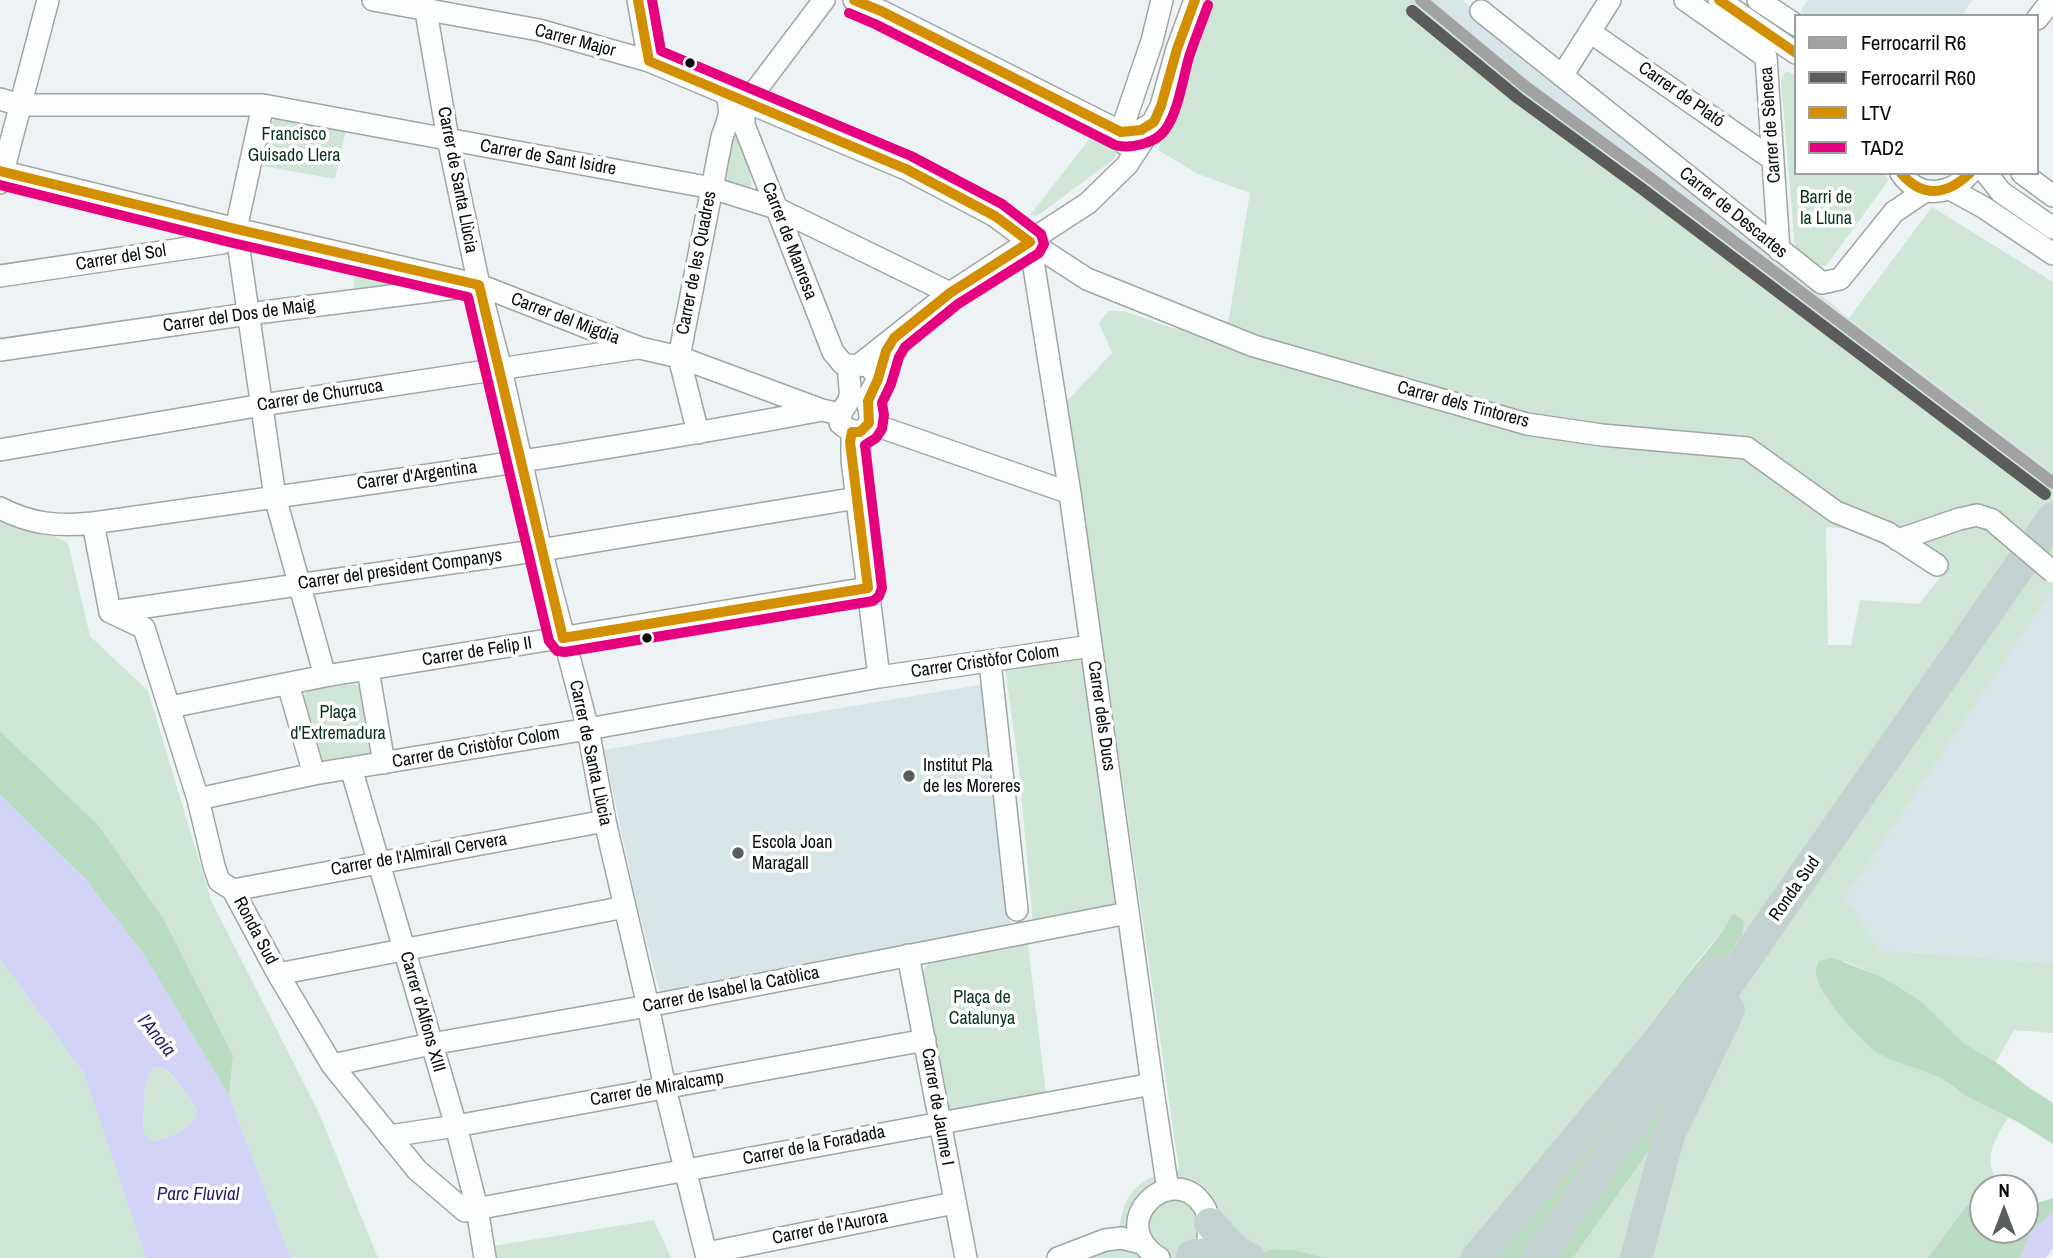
<!DOCTYPE html>
<html>
<head>
<meta charset="utf-8">
<style>
  body { margin:0 }
  #map { position:relative; width:2053px; height:1258px; overflow:hidden; background:#edf3f4; font-family:"Archivo Narrow",sans-serif }
  canvas { display:block }
  .legend { position:absolute; left:1794px; top:14px; width:245px; height:161px; box-sizing:border-box; background:#fff; border:2px solid #9d9e9f; margin:0; padding:9px 12px; list-style:none; font-size:21px; color:#0a0d0e }
  .legend li { display:flex; align-items:center; gap:14px; height:35px }
  .legend b { width:35px; border:2px solid #9d9e9f }
  .north { position:absolute; left:1969px; top:1174px; width:70px; height:70px; box-sizing:border-box; background:#fff; border:2px solid #9d9e9f; border-radius:50%; rotate:0deg; font-size:19px; font-weight:700; line-height:28px; text-align:center; color:#0a0d0e }
  .north::after { content:''; display:block; margin:auto; width:24px; height:32px; background:#595e5e; clip-path:polygon(50% 0,100% 100%,50% 72%,0 100%) }
</style>
</head>
<body>
<div id="map">
<canvas width="2053" height="1258"></canvas>
<ul class="legend">
<li><b style="height:9px;background:#a2a2a2"></b>Ferrocarril R6</li>
<li><b style="height:9px;background:#5b5b5b"></b>Ferrocarril R60</li>
<li><b style="height:9px;background:#d38f02"></b>LTV</li>
<li><b style="height:9px;background:#e5007d"></b>TAD2</li>
</ul>
<div class="north">N</div>
</div>
<script>
const c = document.querySelector('canvas').getContext('2d');
c.lineJoin = 'round';
function paint(path, color) { c.fillStyle = color; c.fill(path, 'evenodd'); }
function trace(path, color, width, dash) { c.strokeStyle = color; c.lineWidth = width; c.lineCap = dash ? 'butt' : 'round'; c.setLineDash(dash || []); c.stroke(path); }
function label(font, color, halo, rows, align = 'center') {
  c.font = font + ' "Archivo Narrow",sans-serif'; c.lineWidth = 7; c.setLineDash([]); c.textBaseline = 'middle'; c.strokeStyle = halo; c.fillStyle = color; for (const [text, x, y, turn = 0] of rows) {
    c.save(); c.translate(x, y); c.rotate((+turn || 0) * Math.PI / 180); c.textAlign = isNaN(turn) ? turn : align; if (halo) c.strokeText(text, 0, 0); c.fillText(text, 0, 0); c.restore();
  }
}
paint(new Path2D(`
  M1413,0h49l387,318 201,152 -11,17 -200,-147z
  M1808,0h164l-10,16h-155l-7,-5z
  M2053,589v374l-173,-13 -36,-53z
  M1004,681l25,229 -19,4 1,15 -147,23 -204,41 -24,-93 -32,-150 189,-34z`), '#d7e4e8');
paint(new Path2D(`
  M1211,0h202l426,340 200,146 11,-16 -201,-152 83,-111 121,75v307l-208,308 35,53 173,13v70l-39,-3 -18,32 -34,-20 -40,-40 -23,-15 -21,-12 -34,-14 -19,33c13,18 35,49 54,59 27,15 62,18 83,41l46,23c-15,27 -26,41 -8,70l-17,1v7l-18,12 -37,51h-355l97,-137 58,-197 -38,46 -69,94 -154,191 -9,3h-132l-41,-9h-9l-42,9h-145l30,-10c0,-30 3,-57 33,-71 9,-4 19,-5 27,-8l-112,-768 45,-48 -13,-30 9,-12h16l45,16 52,10 8,-19 21,-125 -52,-19 -40,-24 34,-106zM1826,527l27,2 88,47 -22,28 -59,-4 -9,45h-23z
  M1785,72h4l7,4v97h89l3,8 -62,85 -10,1 -21,-18 -14,-169z
  M276,118l70,12 -11,49 -77,-14 13,-42z
  M1089,128l25,14 3,10 -3,7 -77,57 -7,-1 61,-78z
  M732,134l9,2 11,48 -3,6 -24,-7z
  M353,267l47,11 2,4 -48,8z
  M0,509l68,34 22,93 58,55 63,209 108,213 59,145h-87l-62,-162 4,-40 -135,-231 -98,-94z
  M1080,656l7,7 34,240 -12,7 -76,15 -14,-155 -14,-102z
  M356,684l8,6 10,58 -4,6 -47,10 -5,-4 -19,-61 11,-9z
  M1028,944l18,150 -98,18 -28,-139 10,-11z
  M0,959l83,113 63,186h-146z
  M154,1067c5,0 6,0 10,2 8,5 34,36 33,44 -2,14 -33,28 -45,28l-8,-9 -1,-7 2,-40 5,-13z
  M654,1220l17,38h-184l6,-12z`), '#cfe6d7');
paint(new Path2D(`
  M0,731l98,94 66,95 69,136 -4,40 -85,-141 -57,-74 -87,-86z
  M1733,913l11,8 -2,14 -47,68 -6,56 -19,62 -97,137h-115l9,-3c70,-87 142,-174 209,-265 16,-23 47,-54 57,-77z
  M1832,958l46,17 21,12 23,15 40,40 34,20 32,25 25,16v41l-35,-22 -56,-28c-21,-23 -58,-26 -84,-41 -16,-10 -63,-62 -62,-82 0,-4 2,-7 3,-10z
  M1983,1195v35h42v-31l10,5 18,-6v14l-23,22 -10,24h-92l37,-51z
  M1276,1249l17,1 33,8h-92z`), '#b8dbc2');
paint(new Path2D(`
  M0,795l87,86 57,74 85,141 62,162h-145l-63,-186 -83,-113zM154,1067c5,0 6,0 11,2 7,5 33,36 32,44 -2,14 -33,28 -45,28l-8,-9 -1,-7 2,-40 5,-13z
  M2053,1212v36l-7,10h-26l10,-24z`), '#d2d3f7');
const minor = new Path2D(`
  M373,0l166,30 110,31 257,108 89,47 35,26 57,37 167,67 273,78 75,11 145,13 89,64 52,21 49,32
  M424,0l24,139 31,146 22,84 40,181 47,179 17,92 43,185 17,82 42,170
  M638,0l11,61
  M854,0l27,11 240,121 20,-2 13,-8
  M1685,0l81,57 13,193
  M1719,0l77,53
  M1758,0l38,25
  M1481,11l341,272 18,-4 54,-67 31,-21
  M2037,19l15,-19
  M1590,32l182,127
  M1562,76l48,-76
  M0,99l20,6h243l449,83 64,20 174,85
  M744,101v24l89,227 10,12 13,2
  M747,102l77,-102
  M263,105l-27,124 39,268 50,179
  M1126,145l-5,-13 31,-91 10,-41
  M0,171l236,58 243,56 161,63 39,9 143,53 18,4
  M1901,173c18,27 50,22 69,0
  M1986,173l15,19 52,36
  M2022,173l31,23
  M0,183l48,-183
  M1950,189l33,18 70,47
  M1030,242l40,251 82,591 16,106
  M0,276l222,-33 14,-14
  M0,350l248,-36 215,-27
  M859,365l91,-72 138,-90 39,-38 19,-29 15,-30 16,-57 18,-49
  M878,379l-8,-13c-31,-5 -18,13 -20,30 -2,11 -10,11 -10,27 9,9 26,14 30,-3 1,-7 -3,-14 -2,-21 2,-8 7,-13 10,-20 3,-13 6,-24 13,-36
  M869,423l201,70
  M852,432v28l27,217
  M698,433l-19,-76 43,-220c6,-17 11,-25 4,-44
  M0,450l262,-45 376,-57
  M0,508c31,16 59,19 93,15 244,-35 488,-67 729,-113
  M93,523l17,89
  M1898,540l61,-21 18,-4 15,5
  M110,612l34,16 54,171 16,67 5,15 14,9 45,84 54,91 85,105 48,41 687,-127
  M110,612l431,-62 316,-52
  M990,662l27,248
  M368,670l16,93
  M288,684l26,90
  M170,707l155,-31 543,-88
  M351,768l105,358 21,82 8,50
  M198,799l116,-25 274,-45 291,-52 212,-31
  M233,890l372,-69
  M908,955l58,303
  M278,974l347,-67
  M332,1065l99,-21 217,-38 480,-93
  M389,1136l67,-10 469,-86
  M707,1253l247,-50
  M1058,1258l47,-18 16,-2 21,5
  M1159,1258c-56,-35 13,-99 44,-53 7,10 7,20 5,31`);
const highway = new Path2D(`
  M1210,1223l21,24 11,8
  M1192,1256c20,-5 38,-6 57,2
  M1477,1258l239,-286
  M1537,1258l516,-740
  M1636,1258l33,-123 60,-125`);
trace(minor, '#a1a5a6', 24);
trace(highway, '#cccfd0', 32);
trace(minor, '#fcfdfd', 21);
trace(highway, '#c2d2d0', 30);
const minorBridge = new Path2D(`
  M1992,520l61,52`);
trace(minorBridge, '#a1a5a6', 24, []);
trace(minorBridge, '#fcfdfd', 21);
trace(new Path2D(`
  M854,0l27,11 240,121 20,-2 13,-8 7,-16 16,-57 18,-49
  M1719,0l77,53
  M0,171l236,58 243,56 84,353 305,-50 -18,-146 2,-10h8l9,-9 -1,-22 10,-22 8,-28 8,-13 56,-45 80,-51 -35,-26 -89,-47 -257,-108 -11,-61
  M1901,173c22,26 46,22 69,0`), '#d38f02', 10);
trace(new Path2D(`
  M849,13l26,11 240,121c15,4 40,-1 50,-15 13,-17 18,-52 24,-73 6,-18 13,-35 19,-52
  M0,185l233,58 235,54 81,344 8,10 8,1 308,-51 6,-5 3,-8 -17,-143 11,-7 6,-9 2,-14 -2,-12 9,-19 8,-27 6,-10 53,-43 81,-51 5,-9 -3,-10 -39,-30 -91,-48 -250,-105 -9,-51`), '#e5007d', 10);
trace(new Path2D(`
  M1421,0l105,87 123,90 404,306`), '#a2a2a2', 12);
trace(new Path2D(`
  M1412,11l106,87 123,90 404,306`), '#5b5b5b', 12);
for (const [x, y, r, color] of [
  [690,63,6,"#0a0d0e"],
  [647,638,6,"#0a0d0e"],
  [909,776,7,"#595e5e"],
  [738,853,7,"#595e5e"]
]) { const dot = new Path2D(); dot.arc(x, y, r, 0, 2 * Math.PI); c.fillStyle = color; c.fill(dot); trace(dot, '#fff', 2.5); }
label('18px', '#0a0d0e', '#fff', [
  ["Carrer Major",575,41,15],
  ["Carrer de Plató",1681,95,35],
  ["Carrer de Sèneca",1771,125,-94],
  ["Carrer de Sant Isidre",548,158,10],
  ["Carrer de Santa Llùcia",457,180,79],
  ["Carrer de Descartes",1733,213,39],
  ["Carrer de Manresa",789,241,69],
  ["Carrer del Sol",121,258,-9],
  ["Carrer de les Quadres",697,263,-79],
  ["Carrer del Dos de Maig",239,316,-8],
  ["Carrer del Migdia",565,319,21],
  ["Carrer de Churruca",320,396,-9],
  ["Carrer dels Tintorers",1463,405,15],
  ["Carrer d'Argentina",417,476,-8],
  ["Carrer del president Companys",400,570,-8],
  ["Carrer de Felip II",477,652,-9],
  ["Carrer Cristòfor Colom",985,662,-8],
  ["Carrer dels Ducs",1101,716,82],
  ["Carrer de Cristòfor Colom",476,748,-10],
  ["Carrer de Santa Llùcia",590,753,78],
  ["Carrer de l'Almirall Cervera",419,855,-10],
  ["Ronda Sud",1795,889,-55],
  ["Ronda Sud",255,931,62],
  ["Carrer de Isabel la Catòlica",731,990,-11],
  ["Carrer d'Alfons XIII",422,1012,74],
  ["Carrer de Miralcamp",657,1089,-10],
  ["Carrer de Jaume I",937,1107,80],
  ["Carrer de la Foradada",814,1146,-11],
  ["Carrer de l'Aurora",830,1228,-11]
]);
label('18px', '#063519', '#fff', [
  ["Francisco",294,135],
  ["Guisado Llera",294,156],
  ["Barri de",1826,198],
  ["la Lluna",1826,219],
  ["Plaça",338,713],
  ["d'Extremadura",338,734],
  ["Plaça de",982,998],
  ["Catalunya",982,1019]
]);
label('18px', '#0a0d0e', '#fff', [
  ["Institut Pla",923,766],
  ["de les Moreres",923,787],
  ["Escola Joan",752,843],
  ["Maragall",752,864]
], 'left');
label('italic 19px', '#2b1e65', '#fff', [
  ["l'Anoia",156,1036,51],
  ["Parc Fluvial",198,1195]
]);
</script>
</body>
</html>
